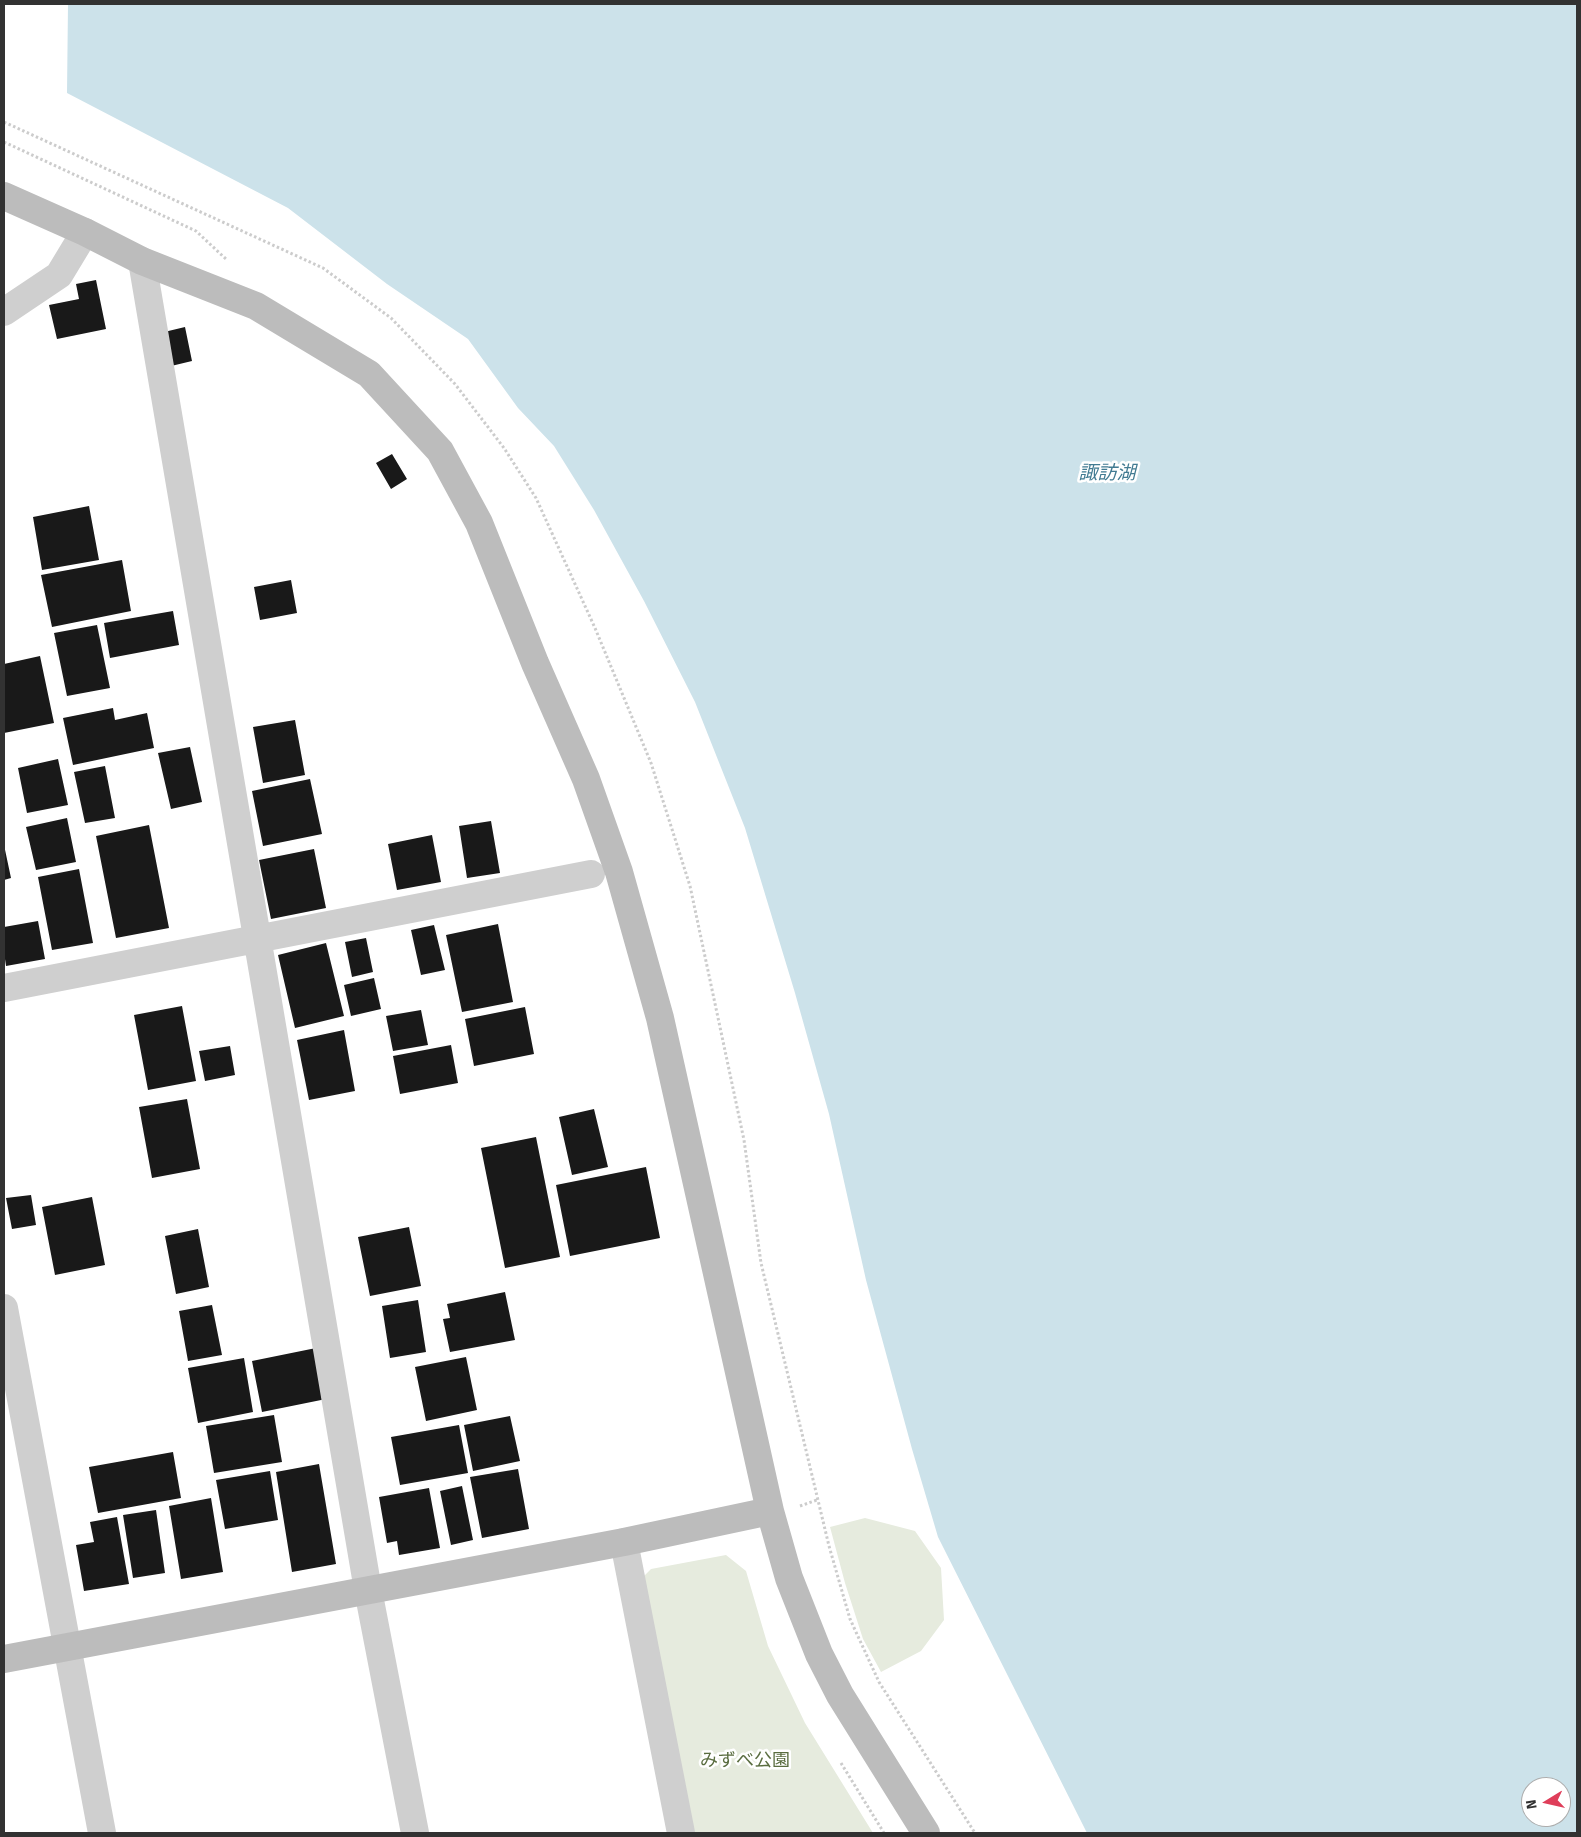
<!DOCTYPE html>
<html>
<head>
<meta charset="utf-8">
<style>
  body { margin:0 }
  #map { position:relative; width:1581px; height:1837px; overflow:hidden; background:#fff; font-family:"Fira Sans",sans-serif }
  canvas { display:block }
  .frame { position:absolute; inset:0; border:5px solid #323232; pointer-events:none }
  .north { position:absolute; left:1521px; top:1777px; width:50px; height:50px; box-sizing:border-box; background:#fff; border:1px solid #adadad; border-radius:50%; rotate:261deg; font-size:14px; font-weight:700; line-height:20px; text-align:center; color:#323232 }
  .north::after { content:''; display:block; margin:auto; width:18px; height:22px; background:#df3e5a; clip-path:polygon(50% 0,100% 100%,50% 72%,0 100%) }
</style>
</head>
<body>
<div id="map">
<canvas width="1581" height="1837"></canvas>
<div class="frame"></div>
<div class="north">N</div>
</div>
<script>
const c = document.querySelector('canvas').getContext('2d');
c.lineJoin = 'round';
function paint(path, color) { c.fillStyle = color; c.fill(path, 'evenodd'); }
function trace(path, color, width, dash) { c.strokeStyle = color; c.lineWidth = width; c.lineCap = dash ? 'butt' : 'round'; c.setLineDash(dash || []); c.stroke(path); }
function label(font, color, halo, rows, align = 'center') {
  c.font = font + ' "Fira Sans","Noto Sans JP",sans-serif'; c.lineWidth = 5; c.setLineDash([]); c.textBaseline = 'middle'; c.strokeStyle = halo; c.fillStyle = color; for (const [text, x, y, turn = 0] of rows) {
    c.save(); c.translate(x, y); c.rotate((+turn || 0) * Math.PI / 180); c.textAlign = isNaN(turn) ? turn : align; if (halo) c.strokeText(text, 0, 0); c.fillText(text, 0, 0); c.restore();
  }
}
paint(new Path2D(`
  M865,1518l50,13 26,37 3,52 -23,31 -40,21 -18,-33 -18,-56 -15,-56z
  M726,1555l20,16 22,75 37,77 68,110h-188l-47,-251 13,-13z`), '#e6ebde');
paint(new Path2D(`
  M68,4h1509v1829h-490l-149,-296 -26,-88 -46,-169 -37,-166 -34,-121 -50,-165 -50,-126 -51,-101 -50,-91 -40,-64 -36,-38 -50,-69 -81,-55 -99,-76 -221,-115zM1531,1787h30v30h-30z`), '#cce2ea');
paint(new Path2D(`
  M96,280l10,49 -49,10 -8,-34 30,-6 -3,-15z
  M185,327l7,34 -25,6 -7,-34z
  M392,454l15,25 -16,10 -15,-26z
  M89,506l10,54 -57,10 -9,-53z
  M122,560l9,51 -79,16 -11,-52z
  M291,580l6,33 -37,7 -6,-33z
  M173,611l6,34 -69,13 -6,-35z
  M97,625l13,63 -43,8 -13,-63z
  M40,656l14,67 -50,10v-69z
  M113,708l2,12 32,-7 7,35 -81,17 -10,-47z
  M295,720l10,55 -42,8 -10,-56z
  M190,747l12,55 -31,7 -13,-56z
  M58,759l10,46 -41,8 -9,-45z
  M105,766l10,52 -30,5 -11,-51z
  M310,779l12,55 -59,12 -11,-55z
  M67,818l9,44 -40,8 -10,-43z
  M491,821l9,52 -33,5 -8,-52z
  M149,825l20,103 -53,10 -20,-102z
  M432,835l9,47 -44,8 -9,-46z
  M4,845l7,33 -7,2z
  M314,849l12,59 -55,11 -12,-59z
  M79,869l14,74 -41,7 -14,-73z
  M38,921l7,38 -39,7 -2,-14v-25z
  M498,924l15,78 -51,10 -16,-77z
  M434,925l11,45 -24,5 -10,-45z
  M366,938l7,34 -21,5 -7,-35z
  M326,943l18,73 -49,12 -17,-73z
  M374,978l7,31 -30,7 -7,-31z
  M182,1006l14,75 -48,9 -14,-75z
  M525,1007l9,47 -60,12 -9,-47z
  M421,1010l7,35 -35,6 -7,-35z
  M344,1030l11,61 -46,9 -12,-60z
  M451,1045l7,38 -58,11 -7,-38z
  M230,1046l5,29 -30,6 -6,-30z
  M187,1099l13,70 -48,9 -13,-71z
  M594,1109l14,58 -36,8 -13,-58z
  M536,1137l24,120 -55,11 -24,-120z
  M646,1167l14,71 -90,18 -14,-71z
  M31,1195l5,30 -24,4 -6,-31z
  M92,1197l13,68 -50,10 -13,-68z
  M409,1227l12,59 -51,10 -12,-59z
  M198,1229l11,58 -33,7 -11,-58z
  M505,1292l10,48 -65,12 -7,-33 7,-1 -3,-14z
  M418,1300l8,52 -36,6 -8,-52z
  M212,1305l10,50 -34,6 -9,-50z
  M316,1348l10,51 -64,13 -10,-51z
  M466,1357l11,53 -51,11 -11,-54z
  M244,1358l9,54 -55,11 -10,-55z
  M274,1415l8,47 -68,11 -8,-47z
  M510,1416l10,45 -47,10 -9,-46z
  M459,1425l9,48 -68,12 -9,-48z
  M173,1452l8,46 -83,15 -9,-46z
  M319,1464l17,100 -44,8 -16,-100z
  M518,1469l11,60 -47,9 -12,-61z
  M270,1471l8,49 -53,9 -9,-49z
  M462,1486l11,54 -22,5 -11,-54z
  M429,1488l11,60 -41,7 -2,-14 -10,2 -8,-46z
  M211,1498l12,74 -42,7 -12,-73z
  M156,1510l9,63 -32,5 -10,-63z
  M117,1517l12,67 -45,7 -8,-46 18,-3 -4,-20z`), '#191919');
trace(new Path2D(`
  M4,122l319,146 68,50 64,66 49,64 32,50 59,130 56,135 39,123 54,254 17,123 68,283 21,73 29,63 96,151
  M4,142l192,89 31,29
  M800,1506l17,-6
  M841,1763l43,70`), '#ccc', 3, [2.5, 2.5]);
trace(new Path2D(`
  M142,261l226,1329 47,243
  M4,312l55,-37 26,-43
  M4,988l587,-114
  M4,1308l98,525
  M624,1542l57,291`), '#cfcfcf', 28);
trace(new Path2D(`
  M4,196l81,36 57,29 114,45 113,68 71,77 39,72 56,140 51,116 33,93 41,146 110,493 19,67 30,76 21,41 86,138
  M4,1659l620,-117 146,-31`), '#bcbcbc', 28);
label('18px', '#5a6d40', '#fff', [
  ["みずべ公園",745,1761]
]);
label('italic 19px', '#427b92', '#fff', [
  ["諏訪湖",1107,474]
]);
</script>
</body>
</html>
